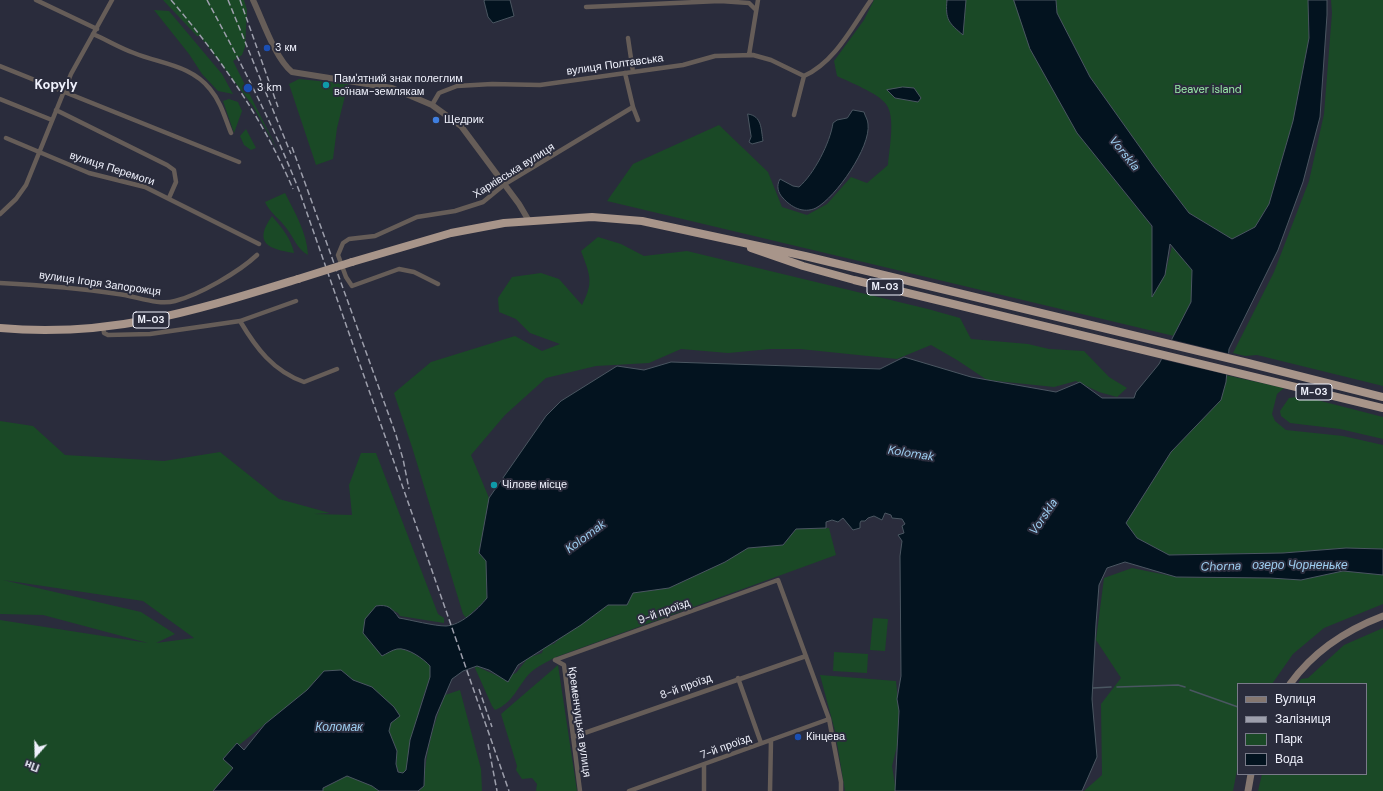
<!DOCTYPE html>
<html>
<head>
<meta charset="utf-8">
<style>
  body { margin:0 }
  #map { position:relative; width:1383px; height:791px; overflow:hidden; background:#2a2c3c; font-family:"DM Sans",sans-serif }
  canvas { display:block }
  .legend { position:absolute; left:1237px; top:683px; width:130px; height:92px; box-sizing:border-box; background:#2a2c3c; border:1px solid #797b89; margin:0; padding:5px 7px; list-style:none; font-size:12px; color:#eff1fc }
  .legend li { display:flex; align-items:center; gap:8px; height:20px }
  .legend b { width:20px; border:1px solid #797b89 }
  .north { position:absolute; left:16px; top:735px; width:40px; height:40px; -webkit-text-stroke:3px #2a2c3c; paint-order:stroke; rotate:200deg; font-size:11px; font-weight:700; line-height:16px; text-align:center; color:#eff1fc }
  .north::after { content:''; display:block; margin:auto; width:14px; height:18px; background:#eff1fc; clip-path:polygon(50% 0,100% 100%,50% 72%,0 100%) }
</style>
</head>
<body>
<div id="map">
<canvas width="1383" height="791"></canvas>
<ul class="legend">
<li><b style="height:5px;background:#857770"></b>Вулиця</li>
<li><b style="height:5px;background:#9d9fac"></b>Залізниця</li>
<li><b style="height:11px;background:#1a4926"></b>Парк</li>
<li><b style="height:11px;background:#03131f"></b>Вода</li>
</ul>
<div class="north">Пн</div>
</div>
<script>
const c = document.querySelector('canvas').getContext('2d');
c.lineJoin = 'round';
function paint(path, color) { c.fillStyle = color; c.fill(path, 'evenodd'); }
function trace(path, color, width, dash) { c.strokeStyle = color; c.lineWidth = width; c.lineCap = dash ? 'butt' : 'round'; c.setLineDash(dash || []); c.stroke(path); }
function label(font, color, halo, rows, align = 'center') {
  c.font = font + ' "DM Sans",sans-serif'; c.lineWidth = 4; c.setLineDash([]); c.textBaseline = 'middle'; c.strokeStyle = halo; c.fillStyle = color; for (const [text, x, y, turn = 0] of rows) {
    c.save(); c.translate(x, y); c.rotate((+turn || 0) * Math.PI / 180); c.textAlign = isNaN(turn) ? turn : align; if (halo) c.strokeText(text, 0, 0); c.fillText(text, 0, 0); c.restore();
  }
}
paint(new Path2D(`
  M163,0h81l3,10 -2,37 -3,8 -9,6 45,90 -25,-45 -53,-70h-3z
  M874,0h144l79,158 53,66 5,12 10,39 7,-29 20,24 -1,32 -17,34 -567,-135 26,-37 86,-39 49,47 14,35 25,8 20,-11 24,-27 16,6 21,-18c1,-16 8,-48 -2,-61 -8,-11 -37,-22 -49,-28l-3,-15 30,-41z
  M1056,0h252l1,38 -16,83 -24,83 -14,23 -23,12 -43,-26 -35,-46 -64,-90 -33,-64z
  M1331,0h52v386l-126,-31 -12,1 -12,-3 41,-81 35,-91 15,-67 8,-101z
  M154,10l15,1 53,63 11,20 -15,-3 -16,-17 -13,-20z
  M299,79l49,5 -11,44 -4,31 -17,6 -27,-81z
  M229,99l9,3 4,9 -8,22 -11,-32z
  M246,129l10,19 -5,2 -7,-5 -4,-9z
  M285,193c10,20 22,40 23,62 -11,-6 -14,-17 -21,-26 -7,-10 -17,-16 -22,-27z
  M272,216c9,11 19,22 22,37 -26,-4 -41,-10 -22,-37z
  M598,237l23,7 23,12 43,-5 241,58 32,9 11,21 57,5 21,5 35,2 25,26 18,11 -10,9 -18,-5 -23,-11 -22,6 -67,-7 -30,-20 -26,-15 -34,14 -97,-10h-29l-43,4 -47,-4 -32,14 -53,3 -50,12 -41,37 -34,40 18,43 -10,55 7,8 1,38 -21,19 -3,-4 -51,-167 -18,-54 37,-31 84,-26 27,15 18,-7 -30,-11 -14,-14 -17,-7 -1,-14 14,-21 29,-4 18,6 23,26c12,-23 8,-30 -1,-54z
  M1225,375l59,13 -7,6 -5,20 3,7 11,9 57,6 40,9v104l-37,-1 -61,5 -116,2 -32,-17 -11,-15 45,-71 50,-52z
  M1297,397l20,3 66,17v22l-43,-10 -50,-6 -9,-7 -1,-5 9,-13z
  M0,421l33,5 32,29 99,6 56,-9 59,47 51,14 -16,1 38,1 -3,-30 12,-32h15l62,161 6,4v5l-44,-7 -2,-3 -13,-7 12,42c12,2 25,9 33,18v11l-9,26 -15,67 -3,3 -4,-1 -3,-8 1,-13 -8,-20 2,-8 8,-8 -27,-28 -19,-7 -12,-10 -76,54 -42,34 10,10 -20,23h-213v-171l148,23 -105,-28 -43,-1zM3,580l140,21 51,37 -38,5 19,-9 -34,-22z
  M829,528l7,27 -280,102c-9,5 -19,9 -27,17 -11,12 -16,29 -34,36l-3,-4 -17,-38 1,-2 26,12 14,-5 12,-15 14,-5 2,-7 10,-2 13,-13 23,-13 18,-13h19l6,-12 36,-5 56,-26 22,-14 36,-3 13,-16z
  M1132,568l44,9 94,1 31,2 42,-9 40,4v29l-59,24 -31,26 -21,30h-34v81l-5,26h-149l18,-16 -1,-71 20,-26 -25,-38 8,-62z
  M873,618l15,1 -3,32 -15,-1z
  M1383,628v163h-125l4,-17h104v-90h-68l3,-5 7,-1 36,-33z
  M834,652l34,2 -1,19 -34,-2z
  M558,665l19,126h-41l1,-7 -5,-6 -10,1 -6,-9 1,-4 -16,-52z
  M820,675l76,6 3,30v27l-7,28 4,25h-51l-10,-60z
  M460,690l21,79 1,22h-63l5,-5c1,-32 9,-61 21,-91z
  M347,776l25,10 7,5h-56l-1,-2z`), '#1a4926');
const water = new Path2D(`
  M486,0h24l4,16 -21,7 -5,-6 -4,-16z
  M947,0h19l-3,35c-14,-12 -18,-15 -16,-35z
  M1014,0h42l1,13 33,64 64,90 35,46 43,26 23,-12 14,-23 24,-83 16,-83 -1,-38h19v15l-7,102 -17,65 -25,68 -49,99 -3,33 -5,18 -50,52 -45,71 11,15 32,17 114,-2 63,-5 37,1v26l-40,-4 -42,9 -31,-2 -94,-1 -51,-15 -18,6 -8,17 -3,39 -4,75 5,58 -15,34h-187l4,-80 -2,-12 4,-23 -1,-120 2,-15 -4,-6 6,-2 -2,-7 3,-2 -3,-5 -10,-1 -1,-3 -6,-2 -3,7 -8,-4 -6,2 -3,3h-4l-1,2v5l-7,2 -10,-12 -5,4 -6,-2 -6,2v6l-30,1 -13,16 -35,3 -23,14 -56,26 -36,5 -6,12h-19l-27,20 -63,40 -10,17 -19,-12 -12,-4 -14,5 -11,8 -16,37 -11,43 -1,27 -6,5h-39l-7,-5 -25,-10 -24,12v3h-110l20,-23 -10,-9 14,-16 7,7 21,-26 42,-34 17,-19 17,-1 12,10 19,7 22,20 6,9 -9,7 -2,8 8,20 -1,13 2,8 5,1 3,-3 4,-30 20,-63v-11c-6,-7 -23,-19 -33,-17 -5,1 -11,5 -15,7l-19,-23 2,-14 11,-13c12,-2 16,2 23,12 12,2 35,8 47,8 15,-1 31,-16 41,-28l-1,-37 -7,-8 10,-55 57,-82 15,-15 56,-35 27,4 27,-8 209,7 24,-12 67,20 85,15 24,-10 22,16h32l2,-6 23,-28 32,-62 1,-32 -22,-26 -5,31 -13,22v-71l-75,-93 -47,-84z
  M903,87l11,1 7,10 -3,4 -23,-4 -8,-8z
  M853,110l11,2c1,4 4,8 4,12 3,23 -32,73 -52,84 -13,6 -25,-1 -33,-10 -5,-5 -7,-12 -3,-19l13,7 6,1c15,-13 31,-44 34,-64l4,-3 10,-2z
  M748,114c14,2 13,15 15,27l-11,3 -3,-2 2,-5z`);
paint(water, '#03131f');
trace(water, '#4a5661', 1);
paint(new Path2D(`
  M1170,339l61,15 -3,21 -68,-16z`), '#2a2c3c');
trace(new Path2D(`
  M1117,687l61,-2 7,2
  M1093,688l18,-1
  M1190,690l48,17`), '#4a5661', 1.5);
trace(new Path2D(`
  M36,0l61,29
  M586,7l134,-6 29,2 6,6
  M93,34c14,6 27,14 41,19 27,11 57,12 76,36 11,13 15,29 21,44
  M628,38l5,34
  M749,55l9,-55
  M0,66l239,96
  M804,76c31,-14 48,-49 67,-76
  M0,99l52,21
  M432,105l7,-12 18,-7 35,-2 48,1 143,-20 32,-9 38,-1 18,5 33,16
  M633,107l5,13
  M56,110l111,55 7,5 2,12 -7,16
  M794,115l10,-39
  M6,138l83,35 56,14 114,57
  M0,214l16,-15 10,-14 45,-111 41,-74
  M0,283c40,2 79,5 118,11 18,2 40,12 57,7 24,-6 64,-29 82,-46
  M438,284l-24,-12 -15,-3 -47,17 -6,-9 -8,-22 5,-12 6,-4 26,-3 42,-19 38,-6 28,-9 22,-18 128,-77 -8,-34
  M240,321c16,27 33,50 64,61l33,-13
  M103,327l1,6 4,2 42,-1 90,-13 56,-20
  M555,660l223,-80 51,139 12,63v9
  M555,660l9,5 16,126
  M738,678l23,65
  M573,737l233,-81
  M704,764v27
  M629,791l200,-72
  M770,791l1,-51`), '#665d58', 4.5);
trace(new Path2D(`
  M253,0c10,21 22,58 39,72l100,16 40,17 29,21 58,78 10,17`), '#665d58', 6);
trace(new Path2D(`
  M1290,684c23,-32 56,-54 93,-68
  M1248,791l3,-17`), '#857770', 7);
trace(new Path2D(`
  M751,248l52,18 51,14 529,128
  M352,262l99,-29 53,-10 88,-6 50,4 163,35 443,107 135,34
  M0,328c110,10 194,-17 298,-49`), '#a8958a', 8);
trace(new Path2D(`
  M171,0c49,57 92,119 122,189
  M207,0c34,63 67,126 93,193l209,598
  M228,0l63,154
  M240,0l38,107
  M292,147l104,288 7,24 6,30
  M479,689l13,38
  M488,744l9,47`), '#9d9fac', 1.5, [6, 3]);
trace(new Path2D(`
  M298,279l54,-17`), '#a8958a', 8);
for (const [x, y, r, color] of [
  [267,48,4,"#1a4fb4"],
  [326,85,4,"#0f9aa8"],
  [248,88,5,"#1a4fb4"],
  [436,120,4,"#3f7fe0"],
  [494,485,4,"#0f9aa8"],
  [798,737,4,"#1a4fb4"]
]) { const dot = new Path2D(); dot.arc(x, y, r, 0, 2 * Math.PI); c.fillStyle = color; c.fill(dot); trace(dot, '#2a2c3c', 1.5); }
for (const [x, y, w] of [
  [885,287,36],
  [151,320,36],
  [1314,392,36]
]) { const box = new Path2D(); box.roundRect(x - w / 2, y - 8, w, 16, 3); c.fillStyle = '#2a2c3c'; c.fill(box); trace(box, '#eff1fc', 1); }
label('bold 10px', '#eff1fc', null, [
  ["М-03",885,287],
  ["М-03",151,320],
  ["М-03",1314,392]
]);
label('11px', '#eff1fc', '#2a2c3c', [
  ["3 км",275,48],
  ["Пам'ятний знак полеглим",334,79],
  ["воїнам-землякам",334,92],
  ["3 km",257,88],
  ["Щедрик",444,120],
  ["Чілове місце",502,485],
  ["Кінцева",806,737]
], 'left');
label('11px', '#eff1fc', '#2a2c3c', [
  ["вулиця Полтавська",615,65,-8],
  ["вулиця Перемоги",112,169,18],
  ["Харківська вулиця",514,171,-32],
  ["вулиця Ігоря Запорожця",100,284,8],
  ["9-й проїзд",664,612,-20],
  ["8-й проїзд",686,687,-20],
  ["Кременчуцька вулиця",579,722,82],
  ["7-й проїзд",726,747,-20]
]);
label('11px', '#9ae9a8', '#2a2c3c', [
  ["Beaver island",1208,90]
]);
label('italic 12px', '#9ecef1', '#2a2c3c', [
  ["Vorskla",1124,154,51],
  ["Kolomak",911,454,9],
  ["Vorskla",1044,517,-56],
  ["Kolomak",586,537,-37],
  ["озеро Чорненьке",1300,566],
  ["Chorna",1221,567,-2],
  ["Коломак",339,728]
]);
label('bold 13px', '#eff1fc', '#2a2c3c', [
  ["Kopyly",56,86]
]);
</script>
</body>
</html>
